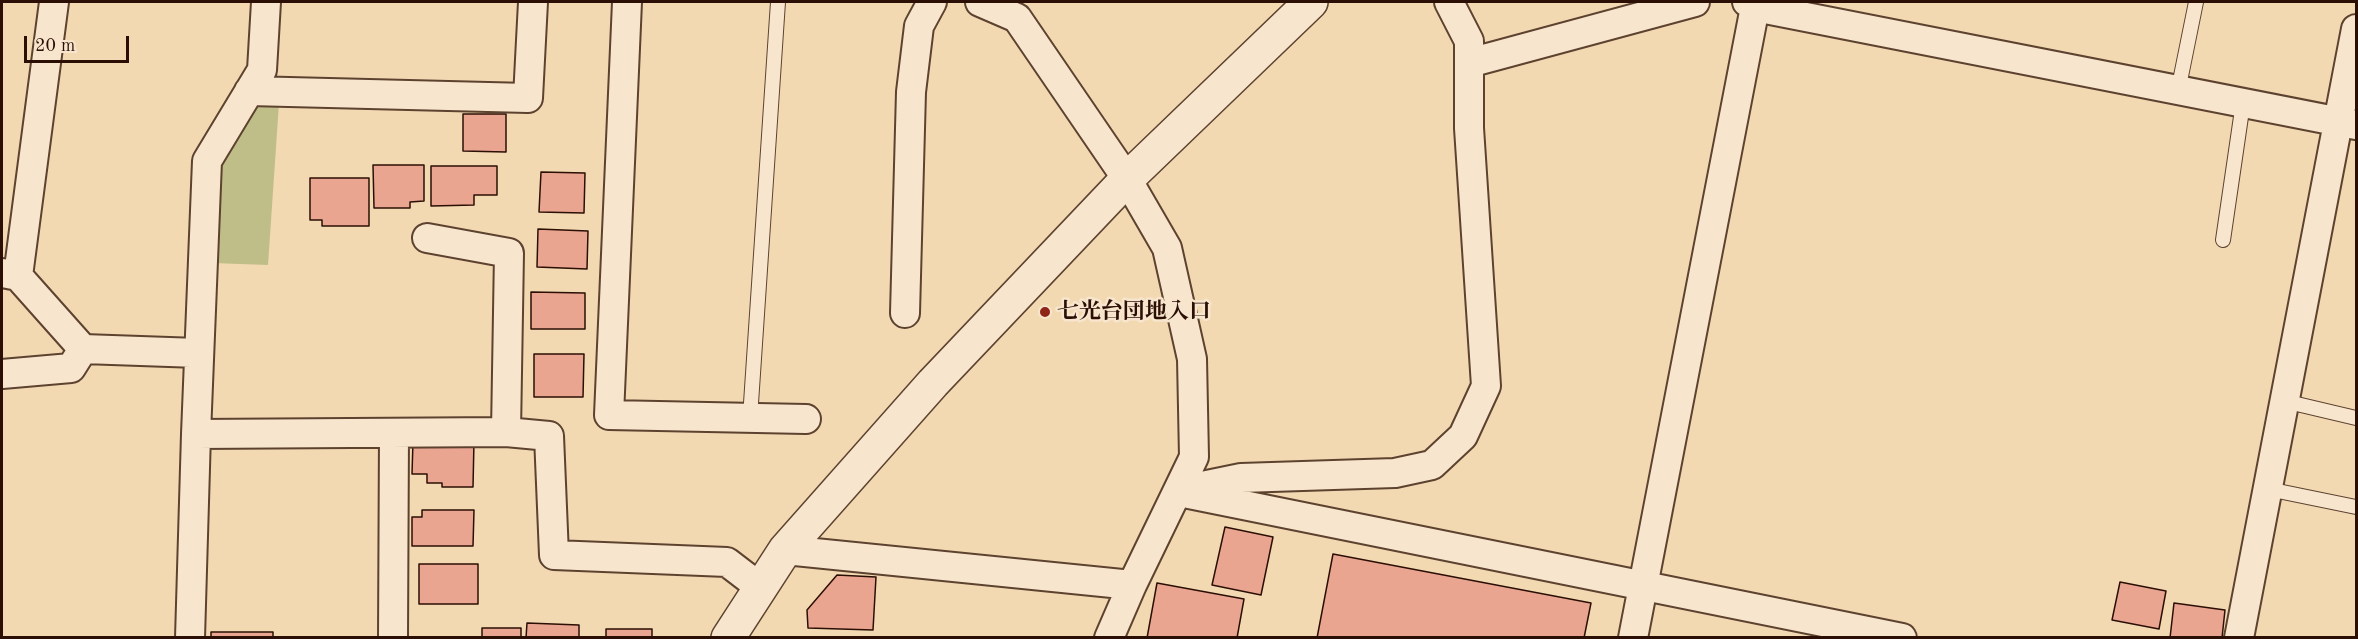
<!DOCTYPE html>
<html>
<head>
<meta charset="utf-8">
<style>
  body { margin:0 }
  #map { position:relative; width:2358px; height:639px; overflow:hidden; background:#f2d9b2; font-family:"Old Standard TT",serif }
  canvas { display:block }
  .frame { position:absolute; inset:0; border:3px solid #2b0f05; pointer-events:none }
  .scale { position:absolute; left:24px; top:36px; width:105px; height:27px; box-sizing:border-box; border:3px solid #2b0f05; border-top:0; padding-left:8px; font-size:18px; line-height:21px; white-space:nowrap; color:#2b0f05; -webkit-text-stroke:4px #f7e6cd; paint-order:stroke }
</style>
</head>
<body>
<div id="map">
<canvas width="2358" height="639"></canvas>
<div class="frame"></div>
<div class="scale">20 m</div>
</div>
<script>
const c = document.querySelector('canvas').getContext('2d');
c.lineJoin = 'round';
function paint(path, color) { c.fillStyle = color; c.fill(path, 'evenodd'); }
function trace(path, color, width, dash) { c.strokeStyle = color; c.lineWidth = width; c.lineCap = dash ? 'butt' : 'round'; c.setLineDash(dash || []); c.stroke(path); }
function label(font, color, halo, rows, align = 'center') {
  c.font = font + ' "Old Standard TT","Noto Serif JP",serif'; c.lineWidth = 5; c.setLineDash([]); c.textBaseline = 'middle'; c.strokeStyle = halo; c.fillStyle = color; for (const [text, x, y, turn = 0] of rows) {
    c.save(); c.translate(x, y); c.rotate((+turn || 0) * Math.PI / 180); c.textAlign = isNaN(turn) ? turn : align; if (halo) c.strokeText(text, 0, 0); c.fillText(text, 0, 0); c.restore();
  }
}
paint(new Path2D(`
  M254,100l25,3 -11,162 -56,-2 3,-99z`), '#c0be88');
const building = new Path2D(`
  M463,114h43v38l-43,-1z
  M373,165h51v36l-14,1v6h-36z
  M431,166h66v29h-23v10l-43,1z
  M541,172l44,1 -1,40 -45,-1z
  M310,178h59v48h-47v-6h-12z
  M538,229l50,2 -1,38 -50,-2z
  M531,292l54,1v36h-54z
  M534,354h50l-1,43h-49z
  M413,441h61l-1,46h-31v-4h-15v-9h-15z
  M422,510h52l-1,36h-61v-29h10z
  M1225,527l48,10 -12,58 -49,-10z
  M1333,554l258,49 -7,35h-267z
  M419,564h59v40h-59z
  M837,575l39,2 -3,53 -65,-2 -1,-18z
  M2120,582l46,9 -7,38 -47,-9z
  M1157,583l87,16 -7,39h-90z
  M2174,603l51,7 -3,28h-52z
  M527,623l52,2v13h-53z
  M482,628h39v10h-39z
  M606,629h46v9h-46z
  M211,632h62v6h-62z`);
paint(building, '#eaa591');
trace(building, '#2b0f05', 1.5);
const service = new Path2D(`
  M2178,91l18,-89
  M2223,240l20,-137
  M2284,401l72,17
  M750,418l28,-416
  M2268,489l88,18`);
const minor = new Path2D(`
  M266,2l-4,68 -55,91 -11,273 310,-2 43,4 5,119 173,7 34,26
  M627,2l-18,413 197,4
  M980,2l37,16 110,161 40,69 25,111 2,98 -62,128 -23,53
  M1747,2l8,5 601,118
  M1469,63l226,-61
  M249,91l279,7 5,-96
  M427,238l82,15 -3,179
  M2,273l16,3 65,73 115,4
  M18,276l36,-274
  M905,313l6,-221 8,-66 13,-24
  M2,374l69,-6 12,-19
  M1178,491l63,-13 154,-5 37,-8 31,-29 23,-50 -17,-258v-87l-20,-39
  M1189,494l713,144
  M785,550l347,35
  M190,638l6,-204
  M393,638l1,-205
  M1633,638l122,-631 8,-5
  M2239,638l117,-609`);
const tertiary = new Path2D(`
  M728,638l57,-88 148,-167 194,-204 184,-177`);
trace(service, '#5d4230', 16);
trace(minor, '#5d4230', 32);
trace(tertiary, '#5d4230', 36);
trace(service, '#f7e6cd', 14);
trace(minor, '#f7e6cd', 28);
trace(tertiary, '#f7e6cd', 33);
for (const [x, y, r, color] of [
  [1045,312,6,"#8f2418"]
]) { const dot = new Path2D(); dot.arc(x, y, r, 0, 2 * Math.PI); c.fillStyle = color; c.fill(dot); trace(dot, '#f7e6cd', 2); }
label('bold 22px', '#2b0f05', '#f7e6cd', [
  ["七光台団地入口",1057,312]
], 'left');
</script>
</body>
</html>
